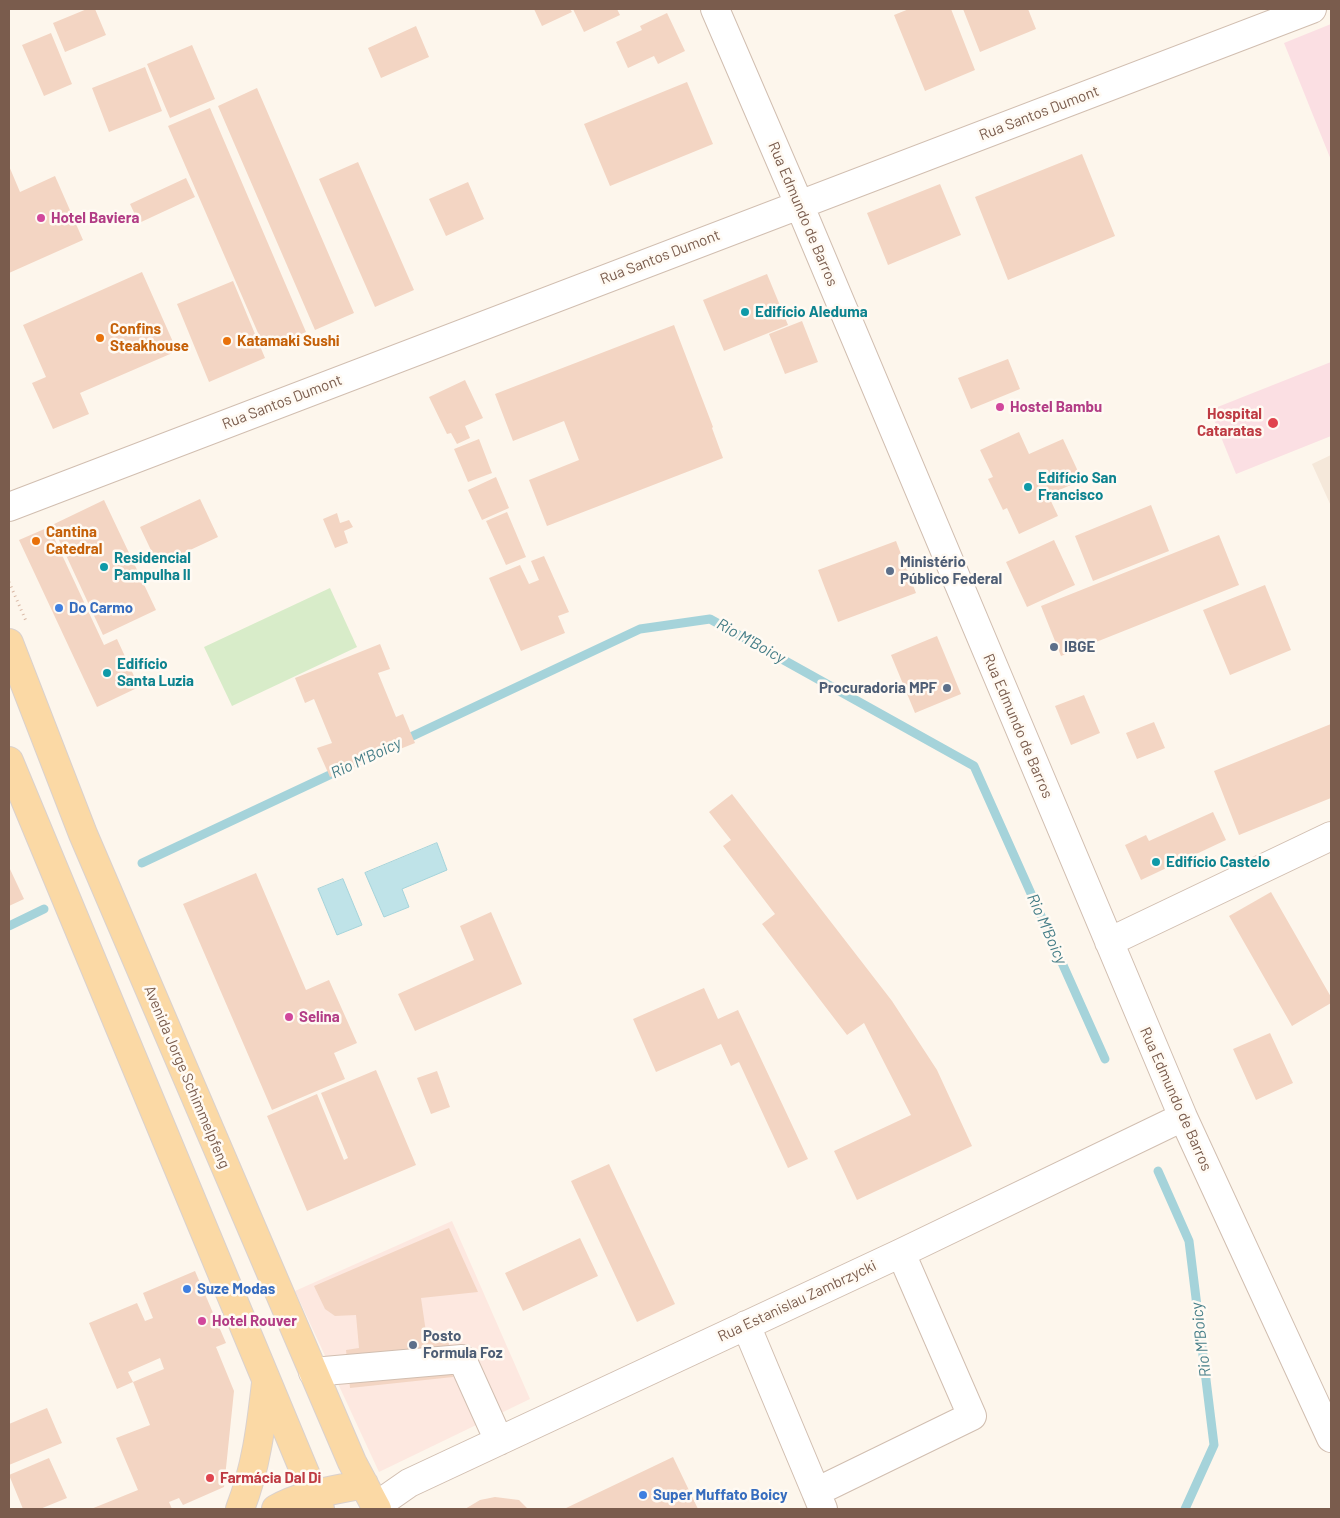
<!DOCTYPE html>
<html>
<head>
<meta charset="utf-8">
<style>
  body { margin:0 }
  #map { position:relative; width:1340px; height:1518px; overflow:hidden; background:#fdf6ec; font-family:Barlow,sans-serif }
  canvas { display:block }
  .frame { position:absolute; inset:0; border:10px solid #7a5c4d; pointer-events:none }
</style>
</head>
<body>
<div id="map">
<canvas width="1340" height="1518"></canvas>
<div class="frame"></div>
</div>
<script>
const c = document.querySelector('canvas').getContext('2d');
c.lineJoin = 'round';
function paint(path, color) { c.fillStyle = color; c.fill(path, 'evenodd'); }
function trace(path, color, width, dash) { c.strokeStyle = color; c.lineWidth = width; c.lineCap = dash ? 'butt' : 'round'; c.setLineDash(dash || []); c.stroke(path); }
function label(font, color, halo, rows, align = 'center') {
  c.font = font + ' Barlow,sans-serif'; c.lineWidth = 5; c.setLineDash([]); c.textBaseline = 'middle'; c.strokeStyle = halo; c.fillStyle = color; for (const [text, x, y, turn = 0] of rows) {
    c.save(); c.translate(x, y); c.rotate((+turn || 0) * Math.PI / 180); c.textAlign = isNaN(turn) ? turn : align; if (halo) c.strokeText(text, 0, 0); c.fillText(text, 0, 0); c.restore();
  }
}
paint(new Path2D(`
  M1331,455v51l-19,-42z`), '#f5e8da');
paint(new Path2D(`
  M452,1221l78,178 -151,73 -84,-181z`), '#fde8e0');
paint(new Path2D(`
  M1331,24v136l-47,-117z
  M1331,362v74l-95,38 -26,-64z`), '#fbdfe3');
paint(new Path2D(`
  M330,588l27,59 -125,59 -28,-59z`), '#d8ecc9');
const water = new Path2D(`
  M437,843l10,27 -45,19 7,18 -25,10 -19,-44z
  M343,879l19,46 -25,10 -19,-46z`);
paint(water, '#bfe3e8');
trace(water, '#a5d3da', 1);
trace(new Path2D(`
  M402,741l238,-112 70,-10 264,147 131,293
  M142,863l196,-92
  M9,926l35,-17
  M1158,1171l31,70 25,204 -29,64`), '#a5d3da', 9);
paint(new Path2D(`
  M87,9h8l11,26 -41,17 -12,-29z
  M534,9h36l2,3 -30,14z
  M573,9h44l3,6 -36,17z
  M909,9h42l24,61 -50,21 -31,-76z
  M963,9h65l8,20 -56,23z
  M667,13l18,38 -27,13 -4,-8 -26,12 -12,-26 26,-12 -2,-4z
  M416,26l13,31 -48,21 -13,-30z
  M51,33l21,51 -28,12 -22,-51z
  M192,45l23,54 -45,19 -23,-54z
  M145,67l17,44 -53,21 -17,-44z
  M687,82l26,62 -103,42 -26,-62z
  M257,88l97,225 -39,17 -97,-224z
  M210,108l96,224 -41,17 -97,-223z
  M1082,154l33,82 -107,44 -33,-83z
  M358,162l56,128 -39,17 -56,-128z
  M9,166l11,26 35,-16 28,64 -74,33z
  M186,178l9,19 -56,26 -9,-19z
  M468,182l16,37 -38,17 -17,-37z
  M940,184l21,51 -73,30 -21,-52z
  M142,272l35,79 -97,42 9,21 -36,15 -21,-46 14,-6 -23,-52z
  M767,274l21,51 -64,26 -21,-51z
  M233,281l32,77 -56,24 -32,-78z
  M802,321l16,41 -33,12 -16,-40z
  M674,325l39,102 -1,1 11,30 -176,68 -18,-46 50,-20 -15,-39 -51,20 -18,-47z
  M1008,359l12,30 -49,20 -13,-31z
  M465,380l18,38 -18,8 5,12 -13,6 -6,-11 -4,1 -18,-37z
  M1019,432l10,22 34,-15 19,41 -34,15 10,21 -39,18 -12,-26 -4,2 -15,-31 5,-2 -13,-27z
  M479,439l13,34 -24,9 -14,-33z
  M496,477l13,31 -27,12 -14,-30z
  M200,499l18,38 -60,28 -18,-38z
  M104,500l52,110 -53,25 -51,-110z
  M1151,505l18,46 -76,30 -18,-45z
  M507,512l19,45 -20,8 -20,-44z
  M337,513l3,10 9,-3 4,7 -9,4 4,12 -13,5 -12,-29z
  M49,527l55,118 13,-6 22,48 -42,20 -78,-167z
  M1219,535l20,50 -178,71 -20,-50z
  M1054,540l21,45 -48,22 -21,-45z
  M896,541l20,52 -78,29 -20,-52z
  M544,556l25,56 -11,4 7,17 -44,18 -32,-73 31,-13 9,19 10,-4 -8,-19z
  M1265,585l26,65 -61,25 -27,-65z
  M937,636l24,58 -46,19 -24,-58z
  M380,644l10,25 -12,4 18,44 7,-3 12,29 -85,34 -13,-29 15,-5 -18,-44 -9,4 -10,-25z
  M1084,695l16,38 -29,12 -16,-39z
  M1154,722l11,26 -28,11 -11,-26z
  M1331,724v74l-92,37 -25,-64z
  M732,794l160,207 45,69 35,76 -115,54 -23,-49 77,-36 -47,-92 -17,12 -85,-111 13,-10 -52,-68 8,-6 -22,-28z
  M1213,812l13,28 -85,40 -16,-35 21,-10 3,6z
  M9,867l15,32 -15,7z
  M256,873l50,117 23,-10 28,63 -23,10 11,26 -73,31 -89,-206z
  M1271,892l60,105v6l-39,23 -63,-110z
  M491,912l31,72 -107,47 -17,-37 76,-34 -14,-34z
  M704,988l14,31 20,-9 70,149 -20,9 -49,-106 -8,4 -10,-22 -65,28 -23,-53z
  M1270,1033l23,50 -37,17 -23,-51z
  M376,1070l40,95 -109,46 -40,-95 50,-22 27,66 4,-2 -27,-65z
  M437,1071l13,36 -19,7 -14,-36z
  M609,1164l66,140 -38,18 -66,-141z
  M449,1228l29,64 -57,6 6,41 21,-2 5,40 -103,11 -4,-38 13,-2 -3,-33 -21,1 -10,-7 -11,-23z
  M580,1238l18,38 -75,35 -18,-38z
  M195,1271l31,72 -10,4 18,44 -10,96 -41,18 -4,-7 -10,4 3,7h-81l47,-19 -22,-52 34,-13 -17,-43 31,-13 -4,-11 -32,14 5,10 -16,7 -28,-66 48,-20 8,18 8,-3 -10,-25z
  M47,1408l15,35 -53,22v-41z
  M673,1457l25,52h-134z
  M49,1458l18,40 -27,11h-17l-14,-34z
  M495,1497l24,3 9,9h-63l15,-9z`), '#f3d5c3');
const minor = new Path2D(`
  M715,9l84,195 384,913 148,321
  M9,507l1303,-498
  M1109,942l222,-106
  M746,1325l70,167
  M313,1372l149,-13 37,82
  M376,1506l33,-23 492,-230 282,-136
  M823,1509l-7,-17 156,-76 -71,-163`);
const major = new Path2D(`
  M9,643l74,191 269,628 25,47
  M9,761l311,748
  M240,1509c16,-41 21,-82 26,-126
  M276,1509c26,-15 59,-19 88,-25`);
trace(minor, '#d1beb0', 30);
trace(major, '#dad1cd', 30);
trace(new Path2D(`
  M9,582l17,39`), '#d9b8a5', 3, [1, 4]);
trace(minor, '#fff', 28);
trace(major, '#fbd9a5', 28);
for (const [x, y, r, color] of [
  [41,218,5,"#d1479c"],
  [745,312,5,"#0f9aa8"],
  [100,338,5,"#e8710a"],
  [227,341,5,"#e8710a"],
  [1000,407,5,"#d1479c"],
  [1273,423,6,"#e0444e"],
  [1028,487,5,"#0f9aa8"],
  [36,541,5,"#e8710a"],
  [104,567,5,"#0f9aa8"],
  [890,571,5,"#5c6f8a"],
  [59,608,5,"#3f7fe0"],
  [1054,647,5,"#5c6f8a"],
  [107,673,5,"#0f9aa8"],
  [947,688,5,"#5c6f8a"],
  [1156,862,5,"#0f9aa8"],
  [289,1017,5,"#d1479c"],
  [187,1289,5,"#3f7fe0"],
  [202,1321,5,"#d1479c"],
  [413,1345,5,"#5c6f8a"],
  [210,1478,5,"#e0444e"],
  [643,1495,5,"#3f7fe0"]
]) { const dot = new Path2D(); dot.arc(x, y, r, 0, 2 * Math.PI); c.fillStyle = color; c.fill(dot); trace(dot, '#fffaf3', 2); }
label('15px', '#7a5c4d', '#fffaf3', [
  ["Rua Santos Dumont",1039,113,-21],
  ["Rua Edmundo de Barros",803,214,67],
  ["Rua Santos Dumont",660,257,-21],
  ["Rua Santos Dumont",282,402,-21],
  ["Rua Edmundo de Barros",1018,726,67],
  ["Avenida Jorge Schimmelpfeng",187,1077,67],
  ["Rua Edmundo de Barros",1176,1099,66],
  ["Rua Estanislau Zambrzycki",797,1301,-25]
]);
label('bold 15px', '#b23c85', '#fffaf3', [
  ["Hotel Baviera",51,218],
  ["Hostel Bambu",1010,407],
  ["Selina",299,1017],
  ["Hotel Rouver",212,1321]
], 'left');
label('bold 15px', '#0d838f', '#fffaf3', [
  ["Edifício Aleduma",755,312],
  ["Edifício San",1038,478],
  ["Francisco",1038,495],
  ["Residencial",114,558],
  ["Pampulha II",114,575],
  ["Edifício",117,664],
  ["Santa Luzia",117,681],
  ["Edifício Castelo",1166,862]
], 'left');
label('bold 15px', '#c56008', '#fffaf3', [
  ["Confins",110,329],
  ["Steakhouse",110,346],
  ["Katamaki Sushi",237,341],
  ["Cantina",46,532],
  ["Catedral",46,549]
], 'left');
label('bold 15px', '#be3a42', '#fffaf3', [
  ["Hospital",1262,414],
  ["Cataratas",1262,431],
  ["Farmácia Dal Di",220,1478,"left"]
], 'right');
label('bold 15px', '#4e5e75', '#fffaf3', [
  ["Ministério",900,562],
  ["Público Federal",900,579],
  ["IBGE",1064,647],
  ["Procuradoria MPF",937,688,"right"],
  ["Posto",423,1336],
  ["Formula Foz",423,1353]
], 'left');
label('bold 15px', '#366cbe', '#fffaf3', [
  ["Do Carmo",69,608],
  ["Suze Modas",197,1289],
  ["Super Muffato Boicy",653,1495]
], 'left');
label('italic 16px', '#437c86', '#fffaf3', [
  ["Rio M'Boicy",751,641,29],
  ["Rio M'Boicy",366,758,-25],
  ["Rio M'Boicy",1047,929,66],
  ["Rio M'Boicy",1201,1340,-97]
]);
</script>
</body>
</html>
